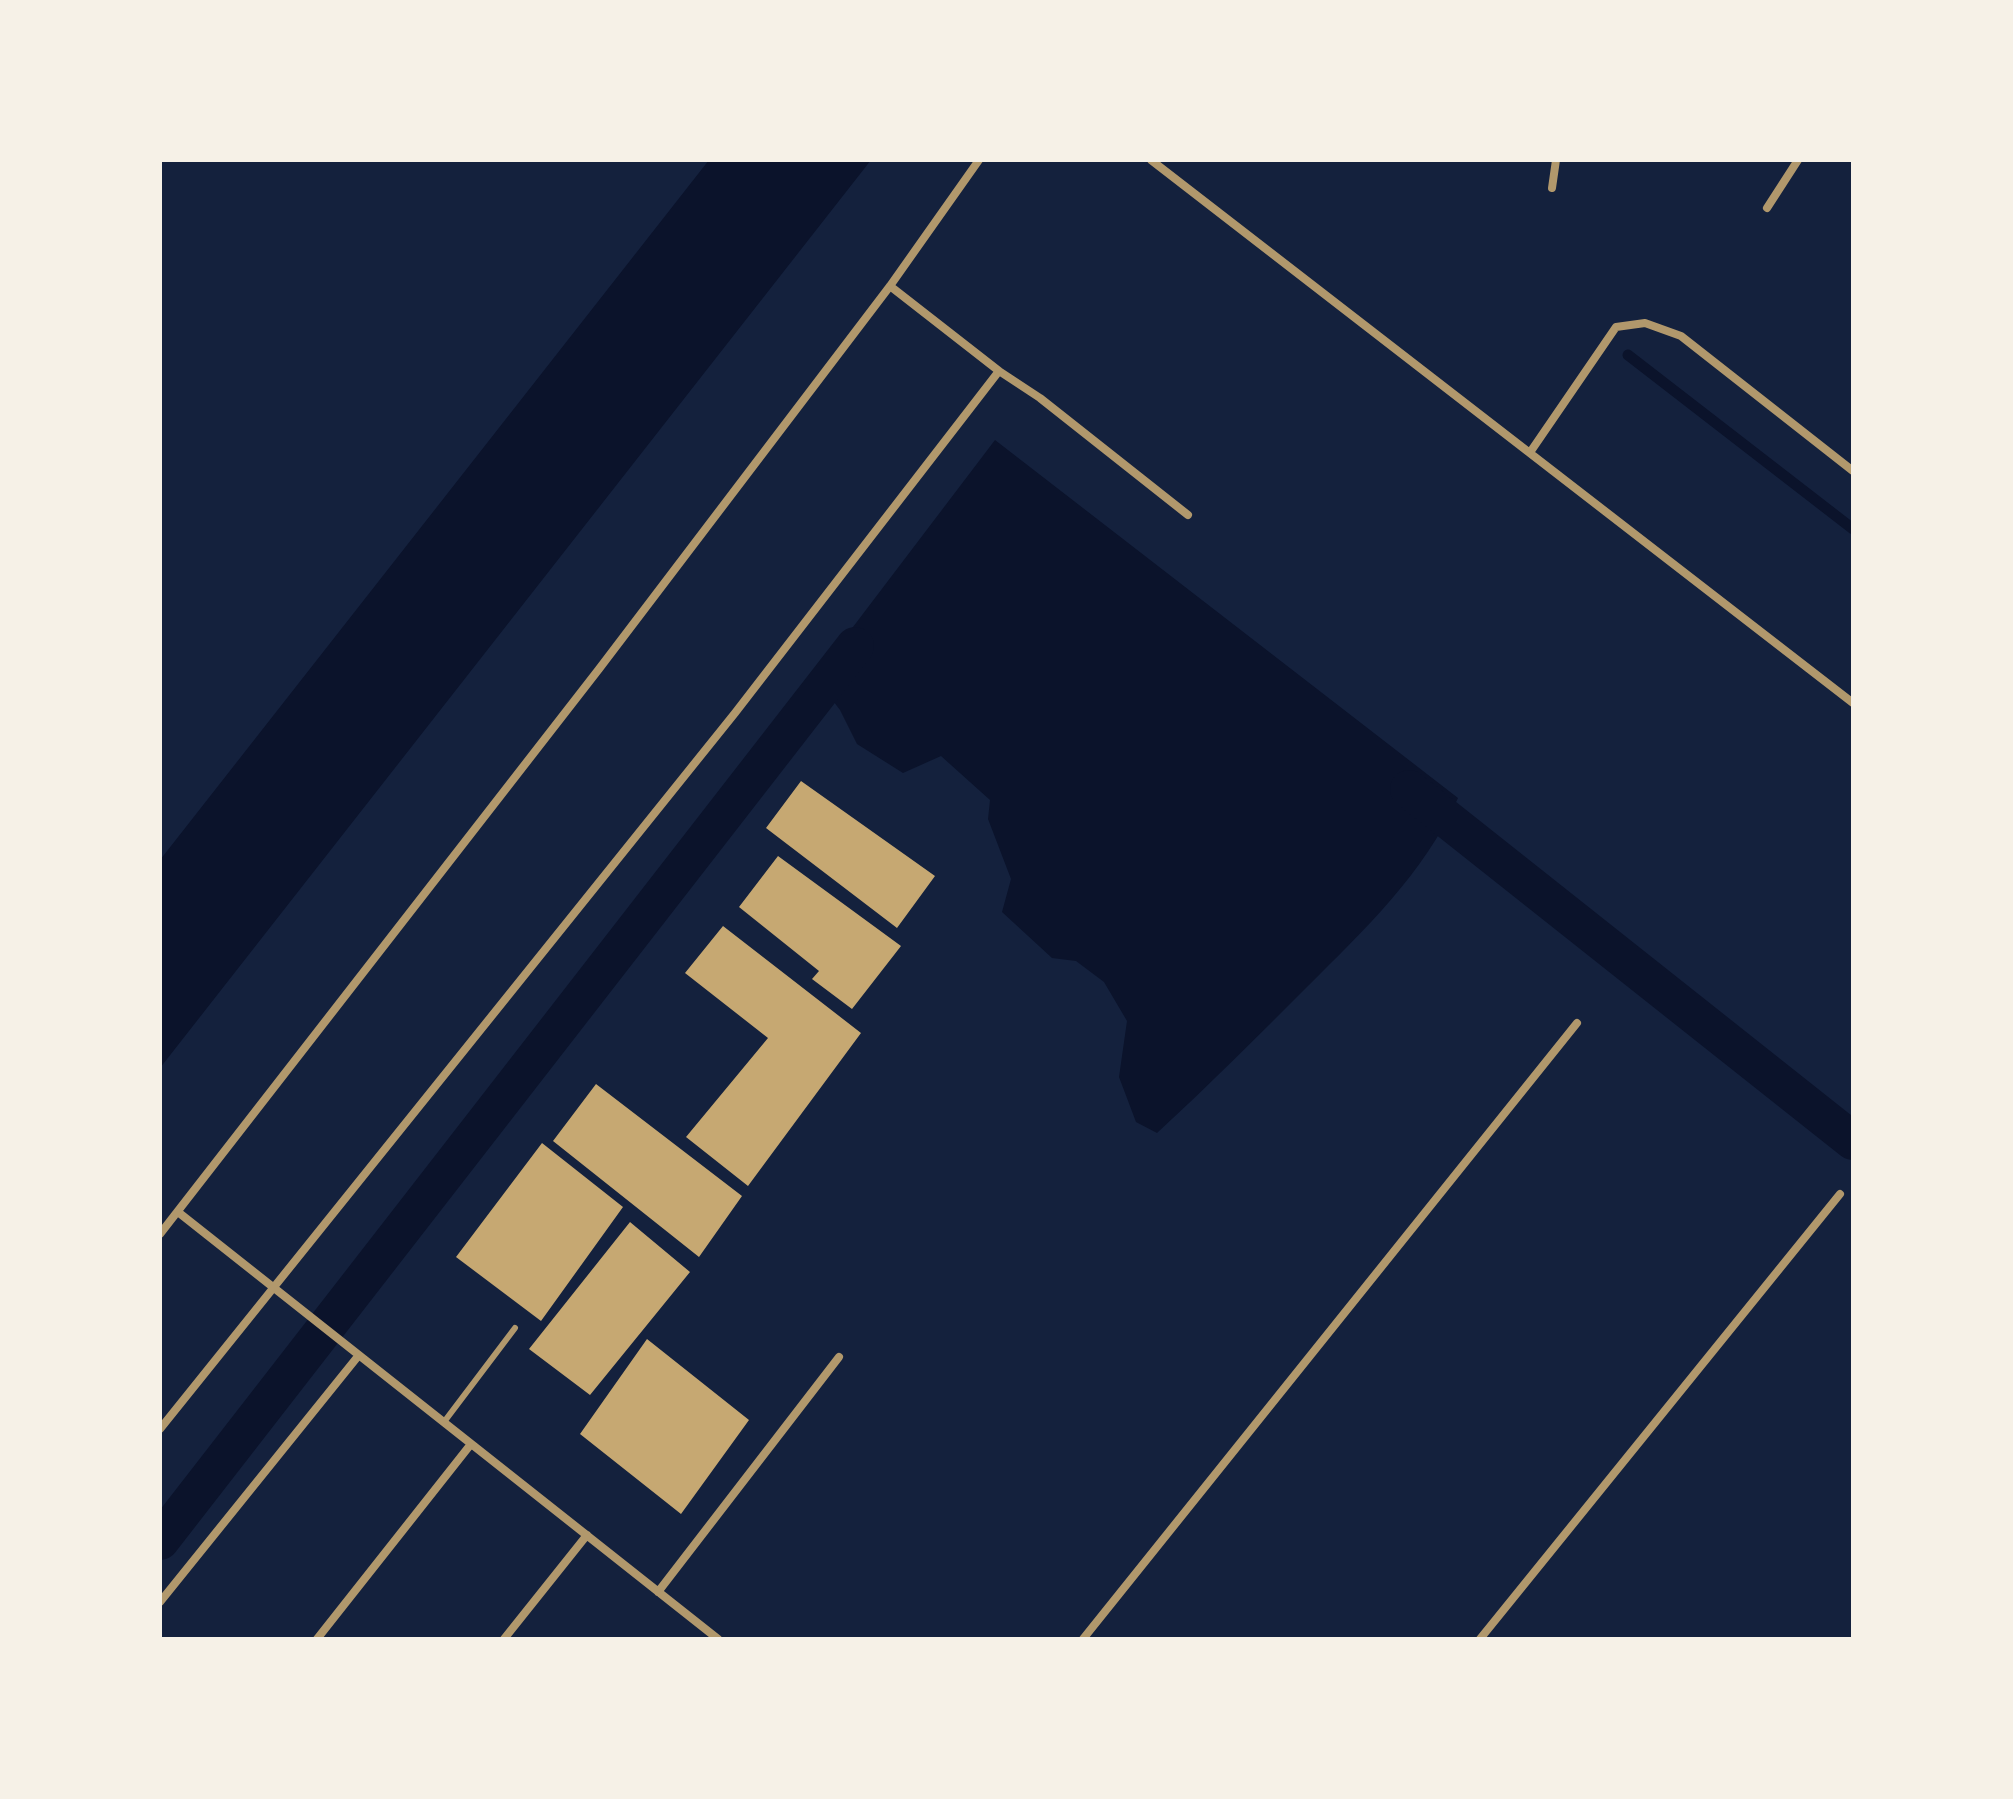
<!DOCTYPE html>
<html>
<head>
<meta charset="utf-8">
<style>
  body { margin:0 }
  #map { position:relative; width:2013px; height:1799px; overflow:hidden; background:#14213d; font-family:"PT Sans Narrow",sans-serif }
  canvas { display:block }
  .frame { position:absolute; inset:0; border:162px solid #f6f1e7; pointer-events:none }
</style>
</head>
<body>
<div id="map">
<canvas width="2013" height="1799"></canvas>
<div class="frame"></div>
</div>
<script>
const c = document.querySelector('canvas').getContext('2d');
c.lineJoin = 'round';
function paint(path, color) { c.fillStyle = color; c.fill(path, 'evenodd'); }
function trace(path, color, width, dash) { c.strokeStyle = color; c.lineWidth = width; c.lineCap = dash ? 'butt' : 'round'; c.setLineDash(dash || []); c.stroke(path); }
paint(new Path2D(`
  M709,160h162l-711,908v-208z
  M995,440l463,358c-34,76 -94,132 -152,190 -49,49 -98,98 -149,145l-21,-11 -17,-45 8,-56 -23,-39 -28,-21 -24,-3 -50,-46 9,-33 -23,-60 2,-19 -49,-44 -38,17 -46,-29 -17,-34 -25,-33z`), '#0b132b');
trace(new Path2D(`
  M1628,355l225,174`), '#0b132b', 11);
trace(new Path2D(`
  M1409,789l444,352
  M160,1541l695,-895`), '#0b132b', 38);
paint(new Path2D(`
  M801,781l134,95 -38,52 -131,-100z
  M778,856l123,90 -49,63 -40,-30 7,-8 -80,-64z
  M723,926l138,107 -113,153 -62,-49 82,-99 -83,-65z
  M596,1084l146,112 -43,61 -146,-116z
  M542,1143l81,64 -82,114 -85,-64z
  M630,1222l60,50 -100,123 -61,-46z
  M647,1339l102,81 -68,94 -101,-80z`), '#c6a872');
trace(new Path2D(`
  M444,1422l71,-94`), '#b1986c', 6);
trace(new Path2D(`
  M1151,160l702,543
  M1552,188l4,-28
  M1767,208l31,-48
  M999,371l41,27 148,117
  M1531,451l85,-124 29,-4 36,13 172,135
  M178,1212l540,427
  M160,1234l439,-565 291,-383 89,-126
  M160,1429l575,-716 264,-342 -109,-85
  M658,1592l181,-235
  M160,1602l199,-247
  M317,1639l154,-195
  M504,1639l83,-104
  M1083,1639l494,-616
  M1480,1639l360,-445`), '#b1986c', 8);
</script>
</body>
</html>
